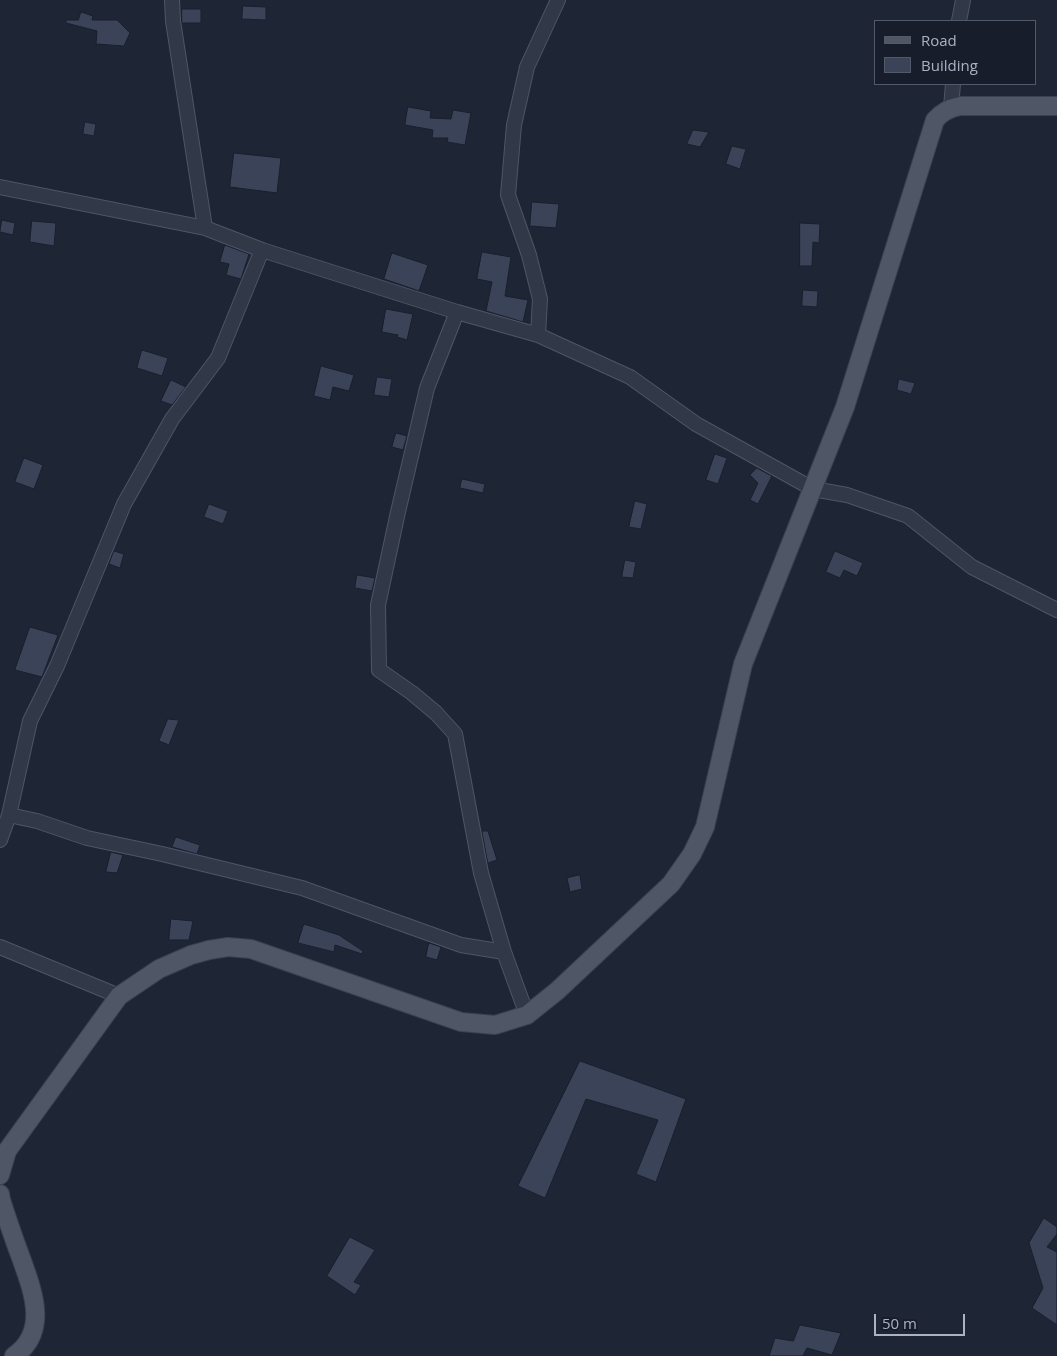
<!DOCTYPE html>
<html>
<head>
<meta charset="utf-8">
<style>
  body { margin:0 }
  #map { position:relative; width:1057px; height:1356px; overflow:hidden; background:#1e2636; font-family:"Open Sans",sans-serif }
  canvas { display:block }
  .legend { position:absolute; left:874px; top:20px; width:162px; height:65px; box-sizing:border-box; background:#171d2b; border:1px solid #525968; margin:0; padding:6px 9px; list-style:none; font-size:15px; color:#abb2c4 }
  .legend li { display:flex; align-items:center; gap:10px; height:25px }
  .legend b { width:25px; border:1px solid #525968 }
  .scale { position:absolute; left:874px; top:1314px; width:91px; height:22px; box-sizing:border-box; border:2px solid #abb2c4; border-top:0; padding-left:6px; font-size:15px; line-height:18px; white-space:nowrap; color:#abb2c4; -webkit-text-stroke:4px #171d2b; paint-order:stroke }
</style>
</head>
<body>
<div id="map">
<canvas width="1057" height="1356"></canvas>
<ul class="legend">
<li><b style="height:6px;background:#4f5767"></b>Road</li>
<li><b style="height:14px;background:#3a4357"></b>Building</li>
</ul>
<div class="scale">50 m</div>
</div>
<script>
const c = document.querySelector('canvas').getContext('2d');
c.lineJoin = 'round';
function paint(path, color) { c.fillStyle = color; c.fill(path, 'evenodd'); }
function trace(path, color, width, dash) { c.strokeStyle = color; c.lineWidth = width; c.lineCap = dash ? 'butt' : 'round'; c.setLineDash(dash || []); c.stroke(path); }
const building = new Path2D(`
  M243,6l23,1v13l-24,-1z
  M182,9h19v14h-19z
  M81,12l12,4 -1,4h25l13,13 -6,13 -28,-2 1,-13 -31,-8v-3h12z
  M408,107l23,4 -1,7 21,1 2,-9 18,3 -6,32 -18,-3 1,-4h-16l1,-8 -28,-5z
  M85,122l11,2 -2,12 -11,-2z
  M693,130l16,2 -9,15 -13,-3z
  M732,146l14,3 -6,20 -14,-5z
  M234,153l47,5 -4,35 -47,-6z
  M532,202l27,2 -3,24 -26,-2z
  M2,220l13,3 -2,12 -13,-3z
  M32,221l24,2 -2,23 -24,-4z
  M800,223l20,1 -1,19 -6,-1 -1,24h-12z
  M225,245l24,9 -8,25 -15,-4 3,-11 -9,-2z
  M482,252l29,5 -6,39 23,4 -5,22 -37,-11 6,-29 -15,-3z
  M392,253l36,12 -9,26 -35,-12z
  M803,290l15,1 -1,16 -15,-1z
  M386,309l27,5 -6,26 -10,-3 1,-2 -16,-3z
  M142,350l26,8 -6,18 -25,-8z
  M321,366l33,9 -5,16 -16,-4 -3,13 -16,-4z
  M377,377l15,2 -3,18 -15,-2z
  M899,379l16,4 -4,11 -14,-4z
  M171,380l15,7 -14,18 -11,-4z
  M396,433l11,3 -4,14 -11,-3z
  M715,454l12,4 -9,26 -12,-4z
  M24,458l19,7 -9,24 -19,-7z
  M757,468l15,8 -14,28 -8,-4 8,-17 -8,-8z
  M462,479l23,5 -2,9 -23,-5z
  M635,501l12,3 -6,25 -12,-2z
  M209,504l19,7 -5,13 -19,-7z
  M114,551l10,3 -4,14 -11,-4z
  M835,551l28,12 -6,13 -13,-6 -4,8 -14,-6z
  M625,560l11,2 -3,16 -11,-1z
  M357,575l18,3 -3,13 -17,-3z
  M30,627l28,8 -16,42 -27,-7z
  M168,719l11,1 -10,25 -10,-4z
  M482,831h6l9,29 -9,3z
  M176,837l24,8 -3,9 -25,-7z
  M111,852l12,3 -6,18 -11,-1z
  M580,875l2,14 -12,3 -3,-14z
  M171,919l22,2 -4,19h-20z
  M304,924l35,11 24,16 -1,3 -27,-9 -1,7 -36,-9z
  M429,943l12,4 -4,13 -11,-3z
  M580,1061l106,38 -30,83 -20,-8 22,-54 -72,-21 -41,99 -27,-12z
  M1044,1218l13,9v7l-10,13 10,5v73l-25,-17 11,-20 -14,-45z
  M350,1237l25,13 -21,32 7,3 -6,10 -28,-19z
  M800,1325l41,8 -9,22 -25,-7 -4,8h-34l6,-18 18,3z`);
paint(building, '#3a4357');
trace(building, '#191f2d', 1);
const minor = new Path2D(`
  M172,0l1,21 32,207
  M959,21l4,-21
  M951,107l2,-23
  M0,187l205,41 57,22 195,62 81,23 92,42 66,47 117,65 34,6 61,21 64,51 85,43
  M457,312l-30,76 -29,124 -20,93 1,65 33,23 24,20 19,21 26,139 23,79 23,63
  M538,335l2,-36 -11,-44 -21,-60 6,-70 13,-58 31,-67
  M9,815l28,6 50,17 75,16 140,34 159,57 43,7
  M0,840l9,-25 21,-94 27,-55 67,-162 48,-85 46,-61 44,-108
  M0,947l119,49`);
const major = new Path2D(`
  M0,1175l7,-24 112,-155 40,-27 32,-14 18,-5 19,-3 23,2 210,73 34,3 32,-10 30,-24 114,-107 21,-30 13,-27 38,-163 102,-257 90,-287c7,-8 14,-12 25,-14h97
  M0,1194l1,6c6,18 12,37 19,55 12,34 30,76 -6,101`);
trace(minor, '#4f5565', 16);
trace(major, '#3b4150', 20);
trace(minor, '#313847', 14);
trace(major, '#4f5767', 18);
</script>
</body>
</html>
